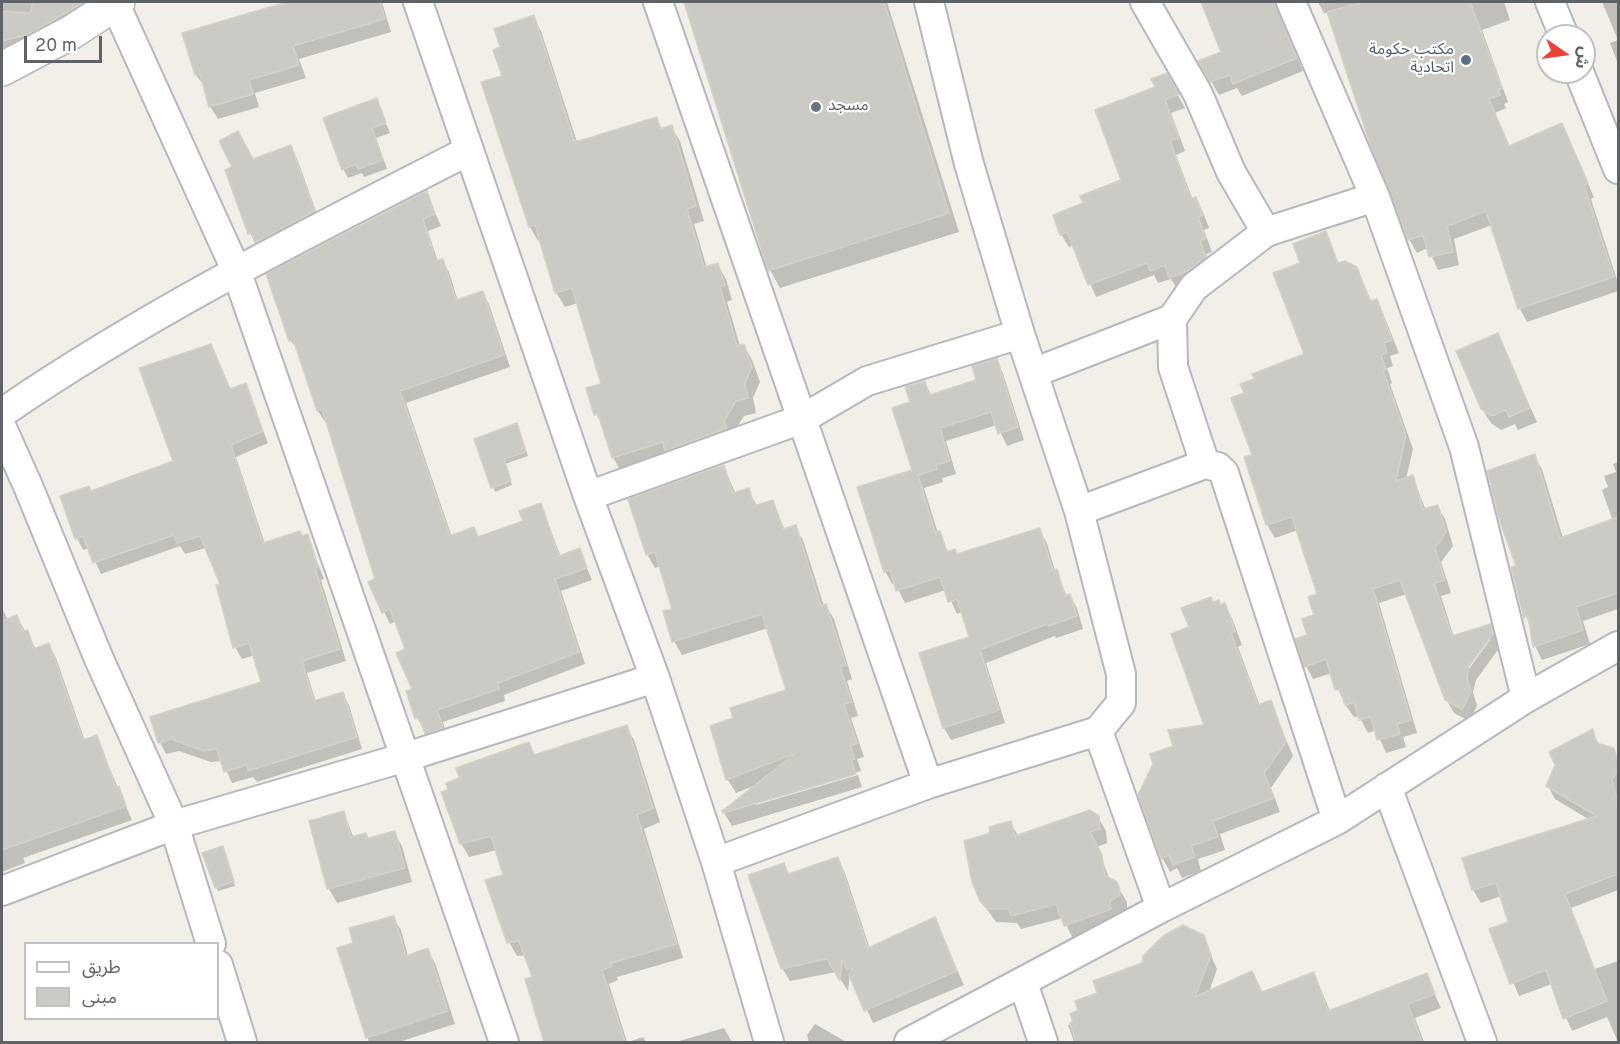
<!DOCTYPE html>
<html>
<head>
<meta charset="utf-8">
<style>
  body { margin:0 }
  #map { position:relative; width:1620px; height:1044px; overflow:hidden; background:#f1efe8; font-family:Overpass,"Noto Sans Arabic",sans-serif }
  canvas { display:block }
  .frame { position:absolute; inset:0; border:3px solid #5f6368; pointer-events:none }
  .legend { position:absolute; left:24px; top:942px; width:195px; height:78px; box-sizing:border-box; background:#fff; border:2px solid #bfc1c3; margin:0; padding:8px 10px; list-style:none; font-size:18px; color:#5f6368 }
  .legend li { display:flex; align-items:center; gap:12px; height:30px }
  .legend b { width:30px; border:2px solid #bfc1c3 }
  .north { position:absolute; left:1536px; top:24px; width:60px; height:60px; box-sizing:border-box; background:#fff; border:2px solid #bfc1c3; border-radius:50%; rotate:103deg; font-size:16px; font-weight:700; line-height:24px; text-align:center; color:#5f6368 }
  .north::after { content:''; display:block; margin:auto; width:21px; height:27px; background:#ea4335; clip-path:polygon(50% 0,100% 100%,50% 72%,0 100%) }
  .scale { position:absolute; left:24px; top:36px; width:78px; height:27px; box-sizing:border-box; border:3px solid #5f6368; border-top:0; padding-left:8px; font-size:18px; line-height:21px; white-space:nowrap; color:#5f6368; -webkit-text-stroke:4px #fff; paint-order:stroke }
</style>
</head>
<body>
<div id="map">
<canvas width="1620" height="1044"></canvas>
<div class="frame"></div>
<ul class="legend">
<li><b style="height:8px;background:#fff"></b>طريق</li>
<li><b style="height:16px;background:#cccac5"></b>مبنى</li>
</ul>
<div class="north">ش</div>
<div class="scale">20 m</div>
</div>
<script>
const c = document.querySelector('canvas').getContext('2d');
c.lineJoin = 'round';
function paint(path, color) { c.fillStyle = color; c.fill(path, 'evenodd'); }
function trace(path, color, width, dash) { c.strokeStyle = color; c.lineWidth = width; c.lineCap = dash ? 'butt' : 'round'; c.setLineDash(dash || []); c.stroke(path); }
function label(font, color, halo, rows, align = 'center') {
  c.font = font + ' Overpass,"Noto Sans Arabic",sans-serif'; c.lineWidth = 4.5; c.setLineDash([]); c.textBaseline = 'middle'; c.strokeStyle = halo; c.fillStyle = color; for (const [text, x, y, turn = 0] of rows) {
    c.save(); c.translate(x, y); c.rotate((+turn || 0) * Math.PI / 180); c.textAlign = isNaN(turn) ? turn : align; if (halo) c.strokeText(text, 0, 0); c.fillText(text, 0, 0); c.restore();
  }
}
paint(new Path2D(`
  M2,2h105l-105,54z
  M292,2h90l9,30 -92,27 7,19 -51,15 4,14 -41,12 -8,-13 -5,-19 -9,-12 -12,-41z
  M686,2h201l72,230 -179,56 -10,-18z
  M1202,2h78l3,8v13l20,48 -61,25 -5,-8 -18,7 -19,-34 23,-8z
  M1318,2h186l6,18 -28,10 26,72 -4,2 2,4 -11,5 15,34 51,-23 33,73 -3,2 27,84v8l-91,31 -7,-13 -28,-84 -38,14 5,26 -21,5 -10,-22 -11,5 -8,-14 -80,-226h-5z
  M1602,2h16v62l-8,-21 8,-3z
  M533,17l8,14 36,111 79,-23 6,10 9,-2 9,14 24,80 -10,3 13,44 10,-4 9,15 6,21 -5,2 13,44 4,-1 8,15 8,22 -7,16 3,15 -12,3 -13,21 -110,35 -8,-15 -8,-27 -9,-16 6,-29 -24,-82 -13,4 -9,-15 -15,-52 -3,1 -8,-14 -47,-144 21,-6 -2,-29z
  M1166,74l19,34 -14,5 14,38 -9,4 17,45 3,-1 7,13 6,16 -5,2 8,22 -6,2 7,16 -35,20 -7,-11 -13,4 -4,-8 -58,22 -22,-52 -5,2 -8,-13 24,-30 38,-23 34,-93z
  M376,100l14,33 -14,5 11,31 -23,8 -2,-4 -14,5 -5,-9z
  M290,147l8,14 23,64 -64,21 -7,-13 3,-72z
  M426,193l15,33 -13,5 10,31 4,-2 7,12 9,29 25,-8 6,11 21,63 -104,36 46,134 22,-8 5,9 46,-16 16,-17 20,52 18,-7 13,30 -31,11 24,73 -81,31 1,6 -62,21 5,18 -15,5 -16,-27 -9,-26 6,-2 -7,-40 -11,-29 -6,3 -20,-41 7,-3 -49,-159 -3,1 -7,-11 -19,-60 -9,-11z
  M1325,233l14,31 17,4 16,34 4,-1 7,12 16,40 -9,3 3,10 -6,2 5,15 -2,1 23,65 -7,30 6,-2 14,33 11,-4 8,13 8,27 -12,16 10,31 -10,3 13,41 36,-11 10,21 -24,33 -3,12 4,14 -8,15 -15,-8 -8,-14 -39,-105 -28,9 38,130 -14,4 3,10 -20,6 -10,-23 -8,3 -9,-17 -5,1 -10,-14 -12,-30 -19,6 -7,-13 3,-30 7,-20 3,-21 -21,-65 -23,8 -8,-13 -21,-67 8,-2 -8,-62 60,-39zM1487,640h3l-24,33 -2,-2z
  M1497,335l40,87 -19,8 -3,-6 -14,6 -10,-7 -9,-14z
  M211,345l20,46 14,-6 23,58 -32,14 29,87 42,-8 17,43 -3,1 25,81 -39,12 9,29 26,-8 7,11 13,44 -105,33 -4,-5 -21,6 -10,-22 -11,1 -32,-11 -13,3 -6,-12 103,-59 -8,-28 -13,4 -7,-12 -13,-62 -16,-37 -21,6 -5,-8 -79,28 -12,-26 -6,2 -6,-12 -15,-41 29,-5 84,-30z
  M996,360l7,13 21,67 -17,6 -10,-21 -51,16 10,33 -14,4 1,4 -19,6 14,45 11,20 8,3 82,-26 8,13 8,28 12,25h3l7,12 6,21 -27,9 -1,-2 -69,27 19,60 -54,17 -7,-12 -23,-74 50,-16 -9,-26 -5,2 -11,-24 -41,13 -10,-20 -3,1 -7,-13 29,-100 -3,-68 13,-21 8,14 46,-15z
  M519,429l9,27 -23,8 7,21 -17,7 -19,-52z
  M1534,456l8,13 21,69 50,-17 -11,-31 6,-3 -4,-11 12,-4 -3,-8 5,-2v147l-35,12 7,23 -48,16 -7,-14 -22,-78 5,-1z
  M723,466l13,28 12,-4 9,16 15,-4 13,28 10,-3 8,13 21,66h2l8,13 18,60 -5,2 11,35 -7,2 13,39 -7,2 4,12 -101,29 -4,5 102,-30 4,12 -130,39 -9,-15 33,-26 -20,8 -8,-13 -16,-53 23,-8 53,-28 -20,-63 -86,27 -8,-14v-31l-13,-44 -6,2 -8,-14z
  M1218,602l3,4 3,-1 8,13 10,27 -4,2 22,59 10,-4 23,54 -22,32 9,24 -60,22 5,16 -27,9 3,12 -19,7 -5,-10 -7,4 -7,-13 -23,-64 35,-48 31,-21 -15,-98 22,-24z
  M2,608l6,12 9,-3 19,32 13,-4 7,13 29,83 11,-4 36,83 -109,38 2,5 -23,9v-99l15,-5 -11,-32 -4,2z
  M626,727l8,13 26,82 -16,7 39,129 -66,19 1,3 -9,4 18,58h-81l-19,-62 7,-2 -8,-23 -9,1 -8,-14 -4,-66 -8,-26 -28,7 -8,-14 -11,-53 78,-46 7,12z
  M1592,731l8,15 13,3 5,10v131l-47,18 24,61 23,-8v81l-11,-25 -35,14 -20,-47 -33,12 -28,-66 18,-7 -8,-27 -20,7 -8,-13 -9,-31 126,-39 -35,-21 -7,-13z
  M343,812l11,26 14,2 26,-7 8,13 10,36 -75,21 -8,-14 -19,-67z
  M1098,817l8,14 1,12 -10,4 13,33 5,2 12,20v8l-54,29 -10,-21 -42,11 -4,-6 -21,-1 -15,-21 11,-67 18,-12 9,15z
  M224,852l11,34 -17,5 -2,-4z
  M838,859l7,14 25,76 64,-30 30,66 -91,38 -23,-50 -2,18 -12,-19 -46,9 -8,-13 2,-103 6,10z
  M393,918l8,12 7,26 19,-6 8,13 20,61 -56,18h-30l-30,-93 16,-5z
  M1203,937l14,32 -8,23 53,2 52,-21 16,38 96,-36 15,33 -26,10 9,24h-350l-6,-17 7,-2 5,-12 19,-17 45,-30z
  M815,1024l28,16 1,2h-35l-2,-7z
  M724,1028l8,14h-56z
  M643,1037l3,5h-18z`), '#0003');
const building = new Path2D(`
  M32,2h52l-55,32 -27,7v-30l29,2z
  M287,2h93l5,17 -92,27 6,19 -50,15 4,14 -44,13 -9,-33 -5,1 -13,-42z
  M684,2h200l65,211 -181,58z
  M1201,2h74l22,56 -64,26 -3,-9 -20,7 -12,-21 23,-9z
  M1364,2h106l32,86 -4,2 2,5 -11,4 20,47 53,-23 26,60 -4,2 30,92 -96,32 -32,-98 -39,15 6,26 -24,5 -6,-22 -15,5 -37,-93 -44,-135z
  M534,15l40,125 5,1 78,-24 3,12 12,-4 24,81 -9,3 17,58 14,-4 7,22 -5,2 17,59 7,-2 8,23 -7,16 3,15 -12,3 -12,20 3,7 -62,23 -2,-9 -51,16 -14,-44 -4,1 -8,-27 15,-4 -29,-96 -17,5 -20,-68 -6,2 -48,-145 21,-6 -9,-26 7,-3 -6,-18z
  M1167,73l12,21 -14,6 14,38 -9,3 21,58 5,-2 7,18 -5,2 8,21 -6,3 6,16 -18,14 -19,7 -4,-13 -15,6 -3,-8 -59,22 -21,-53 -7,3 -7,-20 30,-12 -3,-7 41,-16 -26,-70 60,-23 -4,-8z
  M377,98l9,25 -14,5 11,32 -25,9 -2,-5 -14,6 -19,-52z
  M238,131l15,28 38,-14 24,66 -60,32 -3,-11 -4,2 -23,-64 7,-3 -13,-26z
  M427,191l8,23 -12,5 13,42 7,-2 13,41 27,-9 21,64 -104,36 50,145 24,-9 4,10 45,-16 -4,-10 22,-8 18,53 21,-8 7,20 -32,11 24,73 -81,31 1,6 -62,21 6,18 -18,6 -6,-17 -4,2 -9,-28 6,-2 -16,-36 9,-4 -15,-40 -8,4 -14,-31 7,-3 -53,-170 -5,2 -24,-72 -4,2 -23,-67z
  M1326,231l12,32 7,-2 12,6 13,34 7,-2 15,41 -8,3 3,10 -6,2 5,14 -3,1 23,65 -10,46 17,-6 10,34 15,-4 8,27 -11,16 10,32 -11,3 18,53 39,-12 2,10 -24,32 -2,12 4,14 -9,17 -17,-9 -45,-120 -27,9 38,131 -14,4 3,10 -23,6 -6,-23 -12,3 -5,-18 -9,3 -4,-16 -6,1 -9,-31 -22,8 -9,-28 12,-4 -5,-16 12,-4 -6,-18 9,-3 -25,-77 -26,8 -22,-68 8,-2 -21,-57 13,-5 -4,-9 14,-5 -2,-5 52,-20 -31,-81 27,-10 -7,-19z
  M1498,333l32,75 -21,9 -3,-7 -14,6 -11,-7 -25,-58z
  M211,344l19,45 16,-6 17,48 -32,14 32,98 37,-12 2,5 6,-2 10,33 -3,1 25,81 -38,12 12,40 29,-9 14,45 -109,34 -1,-6 -23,7 -7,-23 -14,2 -32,-12 -13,4 -8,-26 111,-35 -12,-39 -16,5 -17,-63 4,-1 -20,-48 -23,7 -3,-8 -81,28 -10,-27 -8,3 -15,-43 29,-10 2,5 82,-30 -34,-93z
  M997,358l21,69 -20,7 -7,-22 -51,16 10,33 -14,4 1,4 -19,6 17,57 5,-1 7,21 8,-3 2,5 83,-26 13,43 4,-2 8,27 5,-2 7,22 -29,10 -1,-2 -67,26 19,60 -56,18 -24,-75 50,-16 -12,-38 -9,3 -8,-25 -44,14 -6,-21 -6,2 -27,-85 55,-17 -20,-62 18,-6 -5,-15 20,-6 4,14 47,-15 -4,-14z
  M517,423l9,29 -22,7 7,22 -20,7 -17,-49z
  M1535,454l25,84 58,-21v76l-42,14 7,23 -50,17 -5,-32 -4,3 -13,-51 5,-1 -17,-47 -12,-48z
  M724,465l9,28 16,-5 5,18 19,-6 10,29 13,-4 25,81 5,-2 20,61 -6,2 12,35 -8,2 13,39 -7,3 5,13 -4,1 5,14 -133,39 -1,-2 74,-58 -70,27 -16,-54 23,-8 -3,-10 56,-18 -24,-76 -90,28 -9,-31 9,-2 -17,-57 -9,3 -18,-56z
  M1211,597l2,5 6,-2 1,5 5,-2 10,28 -4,2 27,72 13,-5 15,42 -22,31 10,25 -61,23 5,16 -27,9 4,11 -22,8 -4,-10 -8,4 -23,-64 15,-31 -3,-10 23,-8 -5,-16 36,-5 -33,-91 18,-7 -8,-19z
  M17,615l6,16 5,-1 6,19 15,-6 34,97 14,-5 19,53 3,-2 7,20 -124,44v-229z
  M627,725l26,83 -16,7 40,129 -66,19 1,3 -10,4 23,72h-81l-19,-63 7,-2 -13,-36 -12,2 -22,-63 18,-5 -12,-39 -31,8 -19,-52 7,-2 -2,-7 13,-5 -3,-10 73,-26 5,13z
  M1593,729l3,14 18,5 4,14v7l-6,11 6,23v71l-53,20 42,107 -44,18 -17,-49 -36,14 -21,-55 19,-7 -12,-39 -24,7 -10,-32 135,-42 -51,-30 9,-21 -6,-13z
  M1090,810l9,6 1,13 -10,3 12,23 3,21 11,5 3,5 1,9 -10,6 1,8 -47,17 -8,-22 -45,12 -2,-7h-22l-7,-8 -8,-19 -8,-41 26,-8 -1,-6 22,-6 4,15z
  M344,811l7,26 15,-4 2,5 27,-7 10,37 -78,21 -18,-68z
  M223,846l11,35 -19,7 -13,-35z
  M838,857l30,91 67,-31 22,54 -93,40 -15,-36 4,-7 -6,2 -5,-10 -2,21 -13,-22 -46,10 -33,-94 36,-12 4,11z
  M394,916l12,40 22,-8 20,63 -82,27 -29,-90 16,-5 -4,-15z
  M1183,925l21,10 7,20 -16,42 57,-26 10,21 52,-20 14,39 99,-38 8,21 -27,10 14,38h-346l-6,-19 3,-1 -3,-8 8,-4 -3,-9 22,-8 -4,-12 49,-18 1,-7 20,-20z`);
paint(building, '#cccac5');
trace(building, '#d6d1c6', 1.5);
const minor = new Path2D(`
  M418,2l170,494 67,182 61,184 53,180
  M658,2l270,782 -212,78
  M929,2l40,162 51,170 59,177 42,163v29l-23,28
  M1145,2l53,92 33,78 35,60
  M1291,2l84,195
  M1550,2l14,34
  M115,4l121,266 268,772
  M1579,72l39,97
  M1172,319l1,48 32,97
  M1033,373l139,-54 22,-32 72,-55 109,-35 89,250 62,251
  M2,413c147,-101 306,-180 466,-262
  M2,428l26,58 71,173 75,166 37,119
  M588,496l214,-77 65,-38 153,-47
  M1079,511l126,-47 13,3 6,6 113,347
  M928,784l170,-53 63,177
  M1387,787l95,255
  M2,891l172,-66 232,-68 249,-79
  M218,965l24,77
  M1023,983l20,59
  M909,1042l252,-134 176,-88 189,-122 92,-52`);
const tertiary = new Path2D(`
  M2,69l70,-37 46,-30`);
trace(minor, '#b5b8bc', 32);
trace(tertiary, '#b5b8bc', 36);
trace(minor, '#fff', 28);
trace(tertiary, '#fff', 33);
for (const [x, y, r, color] of [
  [1466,60,6,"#5c6f8a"],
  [816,107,6,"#6b7280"]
]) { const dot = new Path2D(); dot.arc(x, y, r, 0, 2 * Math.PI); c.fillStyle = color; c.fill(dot); trace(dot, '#fff', 2); }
label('16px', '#4e5e75', '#fff', [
  ["مكتب حكومة",1454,51],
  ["اتحادية",1454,69]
], 'right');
label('16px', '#5b616d', '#fff', [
  ["مسجد",828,107]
], 'left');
</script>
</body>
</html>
